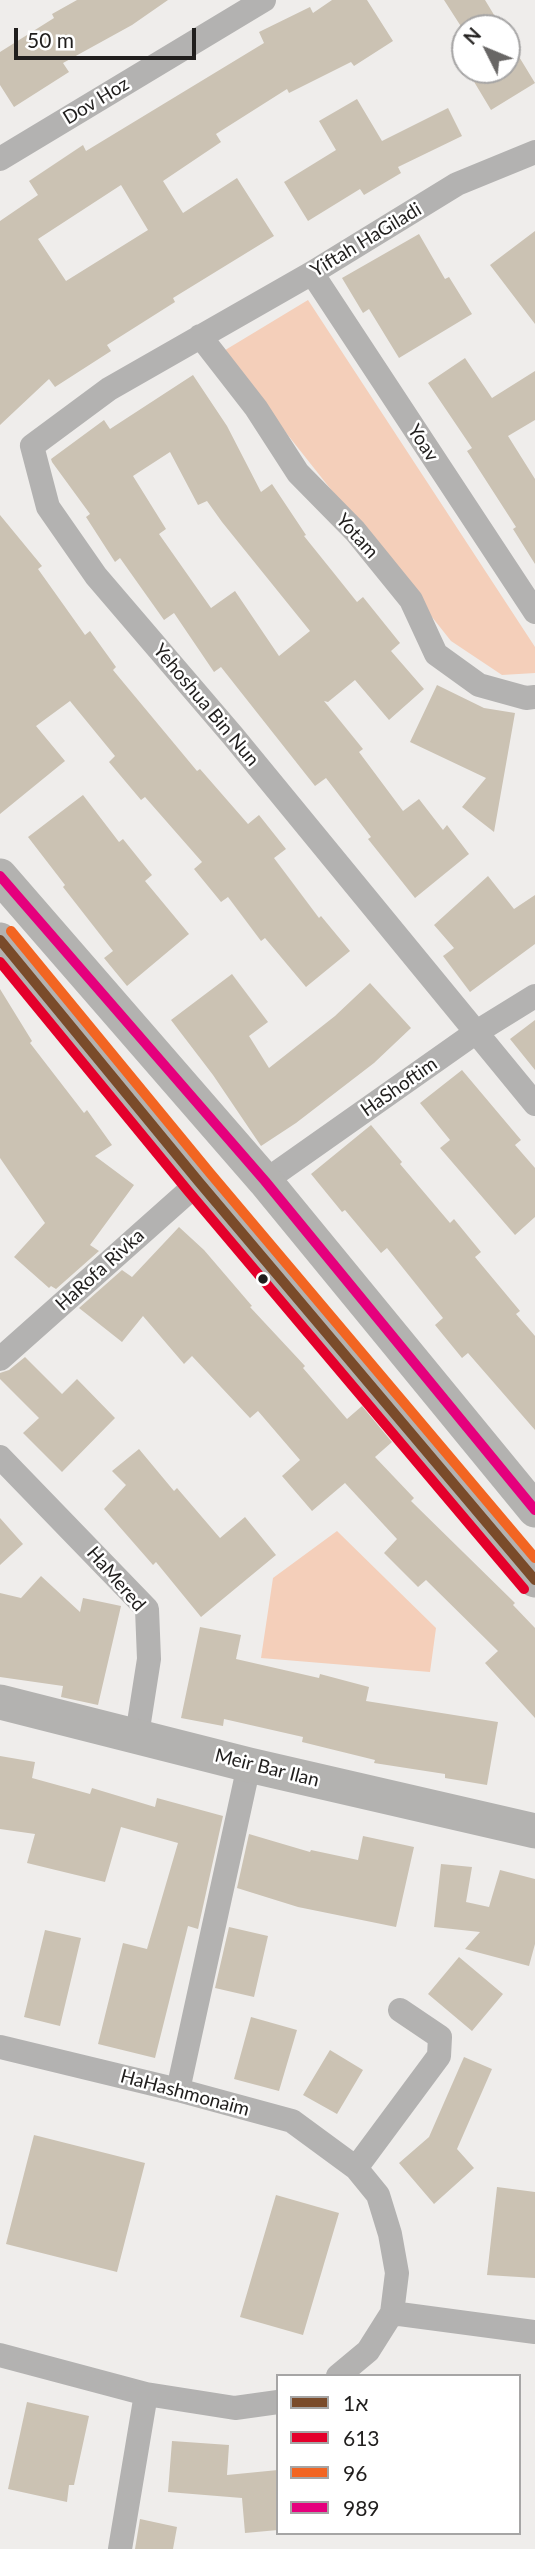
<!DOCTYPE html>
<html>
<head>
<meta charset="utf-8">
<style>
  body { margin:0 }
  #map { position:relative; width:535px; height:2549px; overflow:hidden; background:#efedeb; font-family:Lato,"Noto Sans Hebrew",sans-serif }
  canvas { display:block }
  .legend { position:absolute; left:276px; top:2374px; width:245px; height:161px; box-sizing:border-box; background:#fff; border:2px solid #a6a5a5; margin:0; padding:9px 12px; list-style:none; font-size:21px; color:#201e1d }
  .legend li { display:flex; align-items:center; gap:14px; height:35px }
  .legend b { width:35px; border:2px solid #a6a5a5 }
  .north { position:absolute; left:451px; top:14px; width:70px; height:70px; box-sizing:border-box; background:#fff; border:2px solid #a6a5a5; border-radius:50%; rotate:313deg; font-size:19px; font-weight:700; line-height:28px; text-align:center; color:#201e1d }
  .north::after { content:''; display:block; margin:auto; width:24px; height:32px; background:#686665; clip-path:polygon(50% 0,100% 100%,50% 72%,0 100%) }
  .scale { position:absolute; left:14px; top:28px; width:182px; height:32px; box-sizing:border-box; border:4px solid #201e1d; border-top:0; padding-left:9px; font-size:21px; line-height:24px; white-space:nowrap; color:#201e1d; -webkit-text-stroke:5px #fff; paint-order:stroke }
</style>
</head>
<body>
<div id="map">
<canvas width="535" height="2549"></canvas>
<ul class="legend">
<li><b style="height:9px;background:#7a4b2a"></b>1א</li>
<li><b style="height:9px;background:#e4002b"></b>613</li>
<li><b style="height:9px;background:#f26522"></b>96</li>
<li><b style="height:9px;background:#e5007d"></b>989</li>
</ul>
<div class="north">N</div>
<div class="scale">50 m</div>
</div>
<script>
const c = document.querySelector('canvas').getContext('2d');
c.lineJoin = 'round';
function paint(path, color) { c.fillStyle = color; c.fill(path, 'evenodd'); }
function trace(path, color, width, dash) { c.strokeStyle = color; c.lineWidth = width; c.lineCap = dash ? 'butt' : 'round'; c.setLineDash(dash || []); c.stroke(path); }
function label(font, color, halo, rows, align = 'center') {
  c.font = font + ' Lato,sans-serif'; c.lineWidth = 5; c.setLineDash([]); c.textBaseline = 'middle'; c.strokeStyle = halo; c.fillStyle = color; for (const [text, x, y, turn = 0] of rows) {
    c.save(); c.translate(x, y); c.rotate((+turn || 0) * Math.PI / 180); c.textAlign = isNaN(turn) ? turn : align; if (halo) c.strokeText(text, 0, 0); c.fillText(text, 0, 0); c.restore();
  }
}
paint(new Path2D(`
  M308,300l227,347v26l-33,2 -51,-34 -229,-289z
  M337,1531l99,97 -6,44 -169,-14 12,-80z`), '#f4cfba');
paint(new Path2D(`
  M77,0h91l-36,25 -69,38 6,9 -55,35 -14,-22v-33l54,-34 -2,-4z
  M332,0h35l26,41 -39,25 -3,-4 -62,31 -2,-4 -71,45 5,8 -58,39 20,32 54,-35 37,58 -101,62 2,4 -68,43 4,6 -56,36 -6,-8 -49,46v-204l38,-26 -9,-14 54,-36 3,6 178,-108 -5,-11 51,-25 3,6zM121,185l27,45 -82,51 -28,-42z
  M444,0h41l17,28h-40z
  M507,37l28,46 -44,27 -24,-40h40z
  M357,99l25,42 66,-33 14,28 -64,31 3,6 -37,22 -4,-6 -52,32 -24,-39 52,-32 -17,-29z
  M535,231v93l-45,-59z
  M419,234l26,45 4,-2 23,37 -73,44 -30,-49 -6,4 -21,-35z
  M465,358l27,40 43,-27v49l-27,16 27,43v85l-22,-35 3,-2 -49,-76 5,-3 -44,-65z
  M193,375l34,51 34,66 11,-8 34,51 -2,1 29,36 24,30 6,-5 37,46 -9,8 33,38 -35,31 -34,-40 -27,22 -4,-1 39,48 -4,3 44,59 16,-12 24,31 4,-5 22,29 -54,44 -47,-59 3,-2 -45,-59 -11,8 -94,-119 -7,5 -40,-59 -10,7 -44,-62 -5,4 -29,-45 4,-3 -38,-52 -1,-3 53,-39 6,9zM170,452l28,53 9,-4 15,21 88,109 -31,25 -44,-65 -24,17 -52,-74 7,-5 -33,-53z
  M0,515l42,51 -4,3 47,66 5,-4 26,36 -3,3 84,101 3,-2 48,55 11,-9 27,34 -12,9 45,60 2,-2 29,35 -44,36 -41,-49 -4,3 -33,-44 -7,5 -27,-33 8,-7 -57,-65 -4,3 -32,-38 6,-6 -45,-55 -34,25 29,35 -65,53z
  M437,685l47,23 31,5 -21,119 -32,-25 24,-29 -76,-36z
  M83,795l36,47 4,-3 29,36 -7,6 44,53 -62,52 -23,-28 9,-7 -50,-64 2,-2 -37,-48z
  M488,876l26,33 21,-14v49l-65,48 -27,-36 11,-8 -20,-23z
  M232,974l36,48 -19,14 20,32 66,-52 35,-33 41,45 -37,35 -78,60 -35,23 -48,-71 -42,-55z
  M0,989l32,52 -2,2 54,70 3,-3 25,35 -17,11 39,29 -44,60 9,6 -43,38 -5,-3 -2,2 -35,-31 31,-34 -45,-65z
  M535,1020v50l-25,-31z
  M462,1070l59,70 -6,5 20,23v49l-20,18 -75,-87 10,-8 -30,-37z
  M371,1125l31,37 -2,2 50,59 4,-4 27,33 -6,5 45,54 -4,3 19,22v94l-67,-77 -6,5 -27,-33 8,-7 -56,-70 -6,5 -36,-43 -3,2 -31,-38z
  M179,1227l25,23 48,56 -2,1 55,59 -2,2 44,51 15,-13 30,36 -17,15 39,41 -3,3 104,102 -2,2 22,23v90l-50,-55 13,-12 -72,-71 -8,7 -34,-34 13,-14 -52,-56 -33,28 -30,-35 18,-16 -42,-49 -8,7 -58,-62 -8,8 -41,-48 -21,26 -43,-34 43,-38 10,7z
  M25,1357l37,37 15,-15 38,39 -53,54 -39,-39 16,-15 -39,-39v-6l9,-3z
  M139,1449l35,42 3,-3 43,50 25,-21 31,38 -75,62 -45,-55 -3,3 -49,-56 22,-24 -14,-14z
  M0,1518l23,26 -23,21z
  M41,1576l39,36 3,-14 38,8 -23,99 -37,-8 2,-11 -63,-9v-84l21,5z
  M200,1627l41,8 -5,24 83,19 1,-4 49,13 -3,14 132,21 -11,63 -42,-7v-4l-71,-11 1,-3 -73,-18 1,-5 -79,-18 -1,7 -42,-8z
  M0,1756l35,6 -3,16 58,16 2,-6 63,19 2,-9 66,18 -25,113 -10,-3 -33,132 -57,-14 25,-101 24,6 31,-106 -57,-16 -16,55 -78,-19 8,-29 -35,-5z
  M249,1834l61,18 1,-2 47,10 5,-24 51,11 -18,80 -98,-20 -61,-19z
  M441,1864l31,3 -6,35 23,5 11,-37 35,9v65l-6,22 -64,-17 15,-17 -46,-5z
  M229,1927l39,9 -14,61 -39,-9z
  M45,1930l36,8 -21,88 -36,-9z
  M459,1957l44,37 -31,37 -44,-37z
  M251,2017l46,13 -18,61 -45,-12z
  M330,2050l33,20 -26,44 -34,-19z
  M464,2057l28,12 -35,80 17,19 -40,36 -35,-41 30,-26z
  M34,2135l111,28 -28,109 -111,-28z
  M497,2187l38,5v86l-48,-3z
  M276,2195l63,18 -36,122 -63,-18z
  M27,2402l62,14 -15,69h-5l-2,17 -59,-13z
  M172,2441l57,4 -2,30 51,-5v60l-33,3 -3,-35 -74,-6z
  M140,2519l37,8 -4,22h-38z`), '#cbc2b3');
trace(new Path2D(`
  M535,152l-78,32 -145,89 -203,116 -77,57 16,61 48,69 137,160 302,368
  M0,159l264,-159
  M312,273l223,339
  M200,336l56,72 42,65 57,58 56,69 25,54 43,31 47,13 9,-1
  M265,1181l210,-148 60,-37
  M0,1359l199,-177
  M0,1457l147,152 2,50 -12,76
  M0,2047l178,43 114,31 64,47 22,27 12,39 7,39 -5,40 -24,38 -30,25
  M178,2090l71,-325
  M356,2168l83,-112 1,-19 -40,-27
  M392,2313l143,19
  M0,2355l146,39 89,14 43,-6
  M120,2549l26,-155`), '#b3b2b1', 24);
trace(new Path2D(`
  M0,876l265,305 270,329
  M0,940l199,242 336,398
  M0,1702l249,63 286,66`), '#b3b2b0', 35);
trace(new Path2D(`
  M0,940l199,242 336,398`), '#7a4b2a', 10);
trace(new Path2D(`
  M0,962l188,229 336,398`), '#e4002b', 10);
trace(new Path2D(`
  M11,931l199,242 325,385`), '#f26522', 10);
trace(new Path2D(`
  M0,876l265,305 270,329`), '#e5007d', 10);
for (const [x, y, r, color] of [
  [263,1279,6,"#201e1d"]
]) { const dot = new Path2D(); dot.arc(x, y, r, 0, 2 * Math.PI); c.fillStyle = color; c.fill(dot); trace(dot, '#fff', 2.5); }
label('19px', '#201e1d', '#fff', [
  ["Dov Hoz",96,101,-31],
  ["Yiftah HaGiladi",366,240,-31],
  ["Yoav",423,443,57],
  ["Yotam",357,536,48],
  ["Yehoshua Bin Nun",206,705,50],
  ["HaShoftim",399,1087,-35],
  ["HaRofa Rivka",100,1270,-42],
  ["HaMered",116,1579,49],
  ["Meir Bar Ilan",267,1768,14],
  ["HaHashmonaim",185,2093,15]
]);
</script>
</body>
</html>
